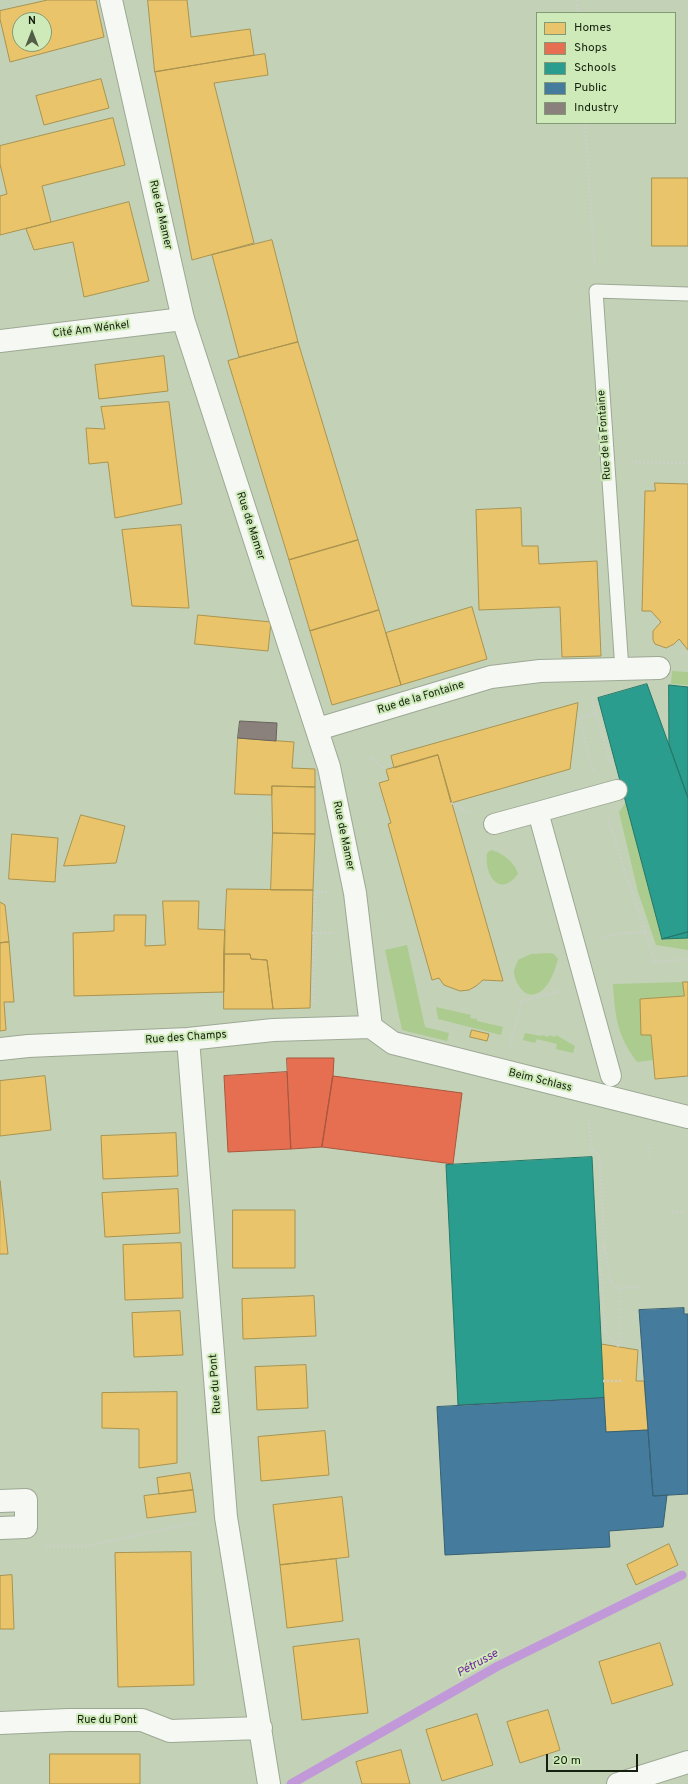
<!DOCTYPE html>
<html>
<head>
<meta charset="utf-8">
<style>
  body { margin:0 }
  #map { position:relative; width:688px; height:1784px; overflow:hidden; background:#c3d2b7; font-family:Overpass,sans-serif }
  canvas { display:block }
  .legend { position:absolute; left:536px; top:12px; width:140px; height:112px; box-sizing:border-box; background:#ceeab9; border:1px solid #849975; margin:0; padding:5px 7px; list-style:none; font-size:12px; color:#16200e }
  .legend li { display:flex; align-items:center; gap:8px; height:20px }
  .legend b { width:20px; border:1px solid #849975 }
  .north { position:absolute; left:12px; top:12px; width:40px; height:40px; box-sizing:border-box; background:#ceeab9; border:1px solid #849975; border-radius:50%; rotate:0deg; font-size:11px; font-weight:700; line-height:16px; text-align:center; color:#16200e }
  .north::after { content:''; display:block; margin:auto; width:14px; height:18px; background:#535e49; clip-path:polygon(50% 0,100% 100%,50% 72%,0 100%) }
  .scale { position:absolute; left:546px; top:1754px; width:92px; height:18px; box-sizing:border-box; border:2px solid #16200e; border-top:0; padding-left:5px; font-size:12px; line-height:14px; white-space:nowrap; color:#16200e; -webkit-text-stroke:3px #ceeab9; paint-order:stroke }
</style>
</head>
<body>
<div id="map">
<canvas width="688" height="1784"></canvas>
<ul class="legend">
<li><b style="height:11px;background:#e9c46a"></b>Homes</li>
<li><b style="height:11px;background:#e76f51"></b>Shops</li>
<li><b style="height:11px;background:#2a9d8f"></b>Schools</li>
<li><b style="height:11px;background:#457b9d"></b>Public</li>
<li><b style="height:11px;background:#8a817c"></b>Industry</li>
</ul>
<div class="north">N</div>
<div class="scale">20 m</div>
</div>
<script>
const c = document.querySelector('canvas').getContext('2d');
c.lineJoin = 'round';
function paint(path, color) { c.fillStyle = color; c.fill(path, 'evenodd'); }
function trace(path, color, width, dash) { c.strokeStyle = color; c.lineWidth = width; c.lineCap = dash ? 'butt' : 'round'; c.setLineDash(dash || []); c.stroke(path); }
function label(font, color, halo, rows, align = 'center') {
  c.font = font + ' Overpass,sans-serif'; c.lineWidth = 4; c.setLineDash([]); c.textBaseline = 'middle'; c.strokeStyle = halo; c.fillStyle = color; for (const [text, x, y, turn = 0] of rows) {
    c.save(); c.translate(x, y); c.rotate((+turn || 0) * Math.PI / 180); c.textAlign = isNaN(turn) ? turn : align; if (halo) c.strokeText(text, 0, 0); c.fillText(text, 0, 0); c.restore();
  }
}
paint(new Path2D(`
  M672,671l16,1v13l-17,-1z
  M626,802l62,136v12l-32,-5 -18,-53 -19,-80z
  M491,850c11,2 25,14 27,24 -19,25 -34,0 -31,-21z
  M407,945l18,82 24,6 -2,8 -45,-11 -17,-80z
  M550,953l4,1 4,5c-3,12 -10,32 -23,35 -11,4 -21,-13 -21,-22 0,-4 3,-8 4,-12l13,-6z
  M683,982l1,14 -44,3 1,36h10l2,25 -16,2c-20,-27 -22,-45 -24,-78z
  M436,1007l35,8 -1,3 7,1v2l26,6 -2,8 -63,-16z
  M525,1033l16,3 1,-1 6,2 1,-2 6,2 1,-2 19,11 -2,7 -17,-4 1,-5 -20,-5 -2,4 -12,-3z`), '#abcb8f');
const homes = new Path2D(`
  M48,0h48l8,37 -94,25 -10,-43v-8zM20,20h24v24h-24z
  M148,0h39l4,37 59,-8 4,26 -99,17z
  M265,54l3,21 -54,8 40,160 -62,17 -37,-188z
  M101,79l8,29 -65,17 -8,-29z
  M113,118l12,47 -83,21 9,36 -51,13v-39l7,-2 -7,-30v-18z
  M652,178h36v68h-36z
  M129,202l20,79 -65,16 -11,-55 -39,8 -8,-21z
  M272,240l26,102 -59,15 -27,-102z
  M298,342l60,198 -69,20 -61,-199z
  M164,356l4,35 -69,8 -4,-34z
  M169,402l13,102 -67,14 -7,-56 -19,2 -3,-36 19,1 -4,-22z
  M655,483l33,1v166l-9,-11 -5,5 -8,4 -11,-4 -2,-4v-9l8,-9 -10,-11h-9l3,-120h10z
  M521,508l1,38h16l1,18 58,-3 4,95 -39,1 -2,-50 -81,3 -3,-100z
  M181,525l8,83 -57,-2 -10,-76z
  M358,540l21,70 -69,21 -21,-71z
  M472,607l15,52 -86,26 -15,-52z
  M379,610l22,75 -69,20 -22,-74z
  M198,615l73,7 -3,29 -73,-7z
  M578,703l-8,66 -119,34 -13,-48 -44,13 -3,-12z
  M238,738l56,4 -2,26 23,1v18l-43,-1v9l-37,-1z
  M438,755l65,226 -20,-1 -7,6 -7,4 -9,1 -16,-6 -5,-7 -7,2 -44,-156 3,-1 -12,-40 10,-3 -3,-10z
  M272,786l43,1v47l-42,-1z
  M81,815l44,11 -9,37 -52,3z
  M273,833l42,1 -2,56h-42z
  M12,834l46,4 -3,44 -46,-3z
  M227,889l86,1 -3,118 -37,1 -6,-49 -16,-1 -1,-5h-26z
  M163,901h36l-1,28 27,1 -1,62 -150,4 -1,-63 41,-2v-16h32l-1,31 20,-1z
  M0,902l5,3 4,37 -9,1z
  M9,942l5,60h-10l2,28 -6,1v-88z
  M224,954h26l1,5 16,1 6,49h-49z
  M683,982h5v94l-33,3 -4,-44h-10l-1,-36 44,-3z
  M472,1030l17,4 -2,7 -17,-4z
  M45,1076l6,54 -51,6v-55z
  M176,1133l2,43 -75,3 -2,-43z
  M0,1181l8,73h-8z
  M178,1189l2,44 -75,4 -3,-44z
  M233,1210h62v58h-62z
  M181,1243l2,55 -58,2 -2,-55z
  M314,1296l2,40 -73,3 -1,-40z
  M180,1311l3,44 -49,2 -2,-44z
  M601,1344l37,6 -2,31h8l4,49 -42,2z
  M306,1365l2,43 -51,2 -2,-43z
  M177,1392v71l-38,5v-39l-37,-1v-35z
  M325,1431l4,44 -68,6 -3,-44z
  M190,1473l3,17 -34,4 -2,-16z
  M193,1490l3,22 -49,6 -3,-22z
  M342,1497l7,60 -69,8 -7,-60z
  M669,1544l9,21 -42,20 -9,-20z
  M191,1552l3,133 -76,2 -3,-134z
  M336,1559l7,62 -56,7 -7,-63z
  M12,1575l2,54h-14v-53z
  M359,1639l9,74 -66,7 -9,-73z
  M660,1643l13,42 -61,19 -13,-42z
  M548,1710l12,40 -40,13 -13,-41z
  M477,1714l16,51 -51,16 -16,-51z
  M401,1750l9,34h-48l-6,-22z
  M50,1754h90v30h-90z`);
paint(homes, '#e9c46a');
trace(homes, '#aa934e', 1);
const shops = new Path2D(`
  M287,1058h47l-1,18 -11,71 -31,2z
  M287,1072l4,77 -63,3 -4,-76z
  M333,1076l129,17 -9,71 -131,-17z`);
paint(shops, '#e76f51');
trace(shops, '#a8573d', 1);
const schools = new Path2D(`
  M647,684l41,114v134l-26,7 -64,-241z
  M669,685l19,2v111l-19,-54z
  M688,932v6l-26,1z
  M592,1157l12,241 -146,7 -12,-240z`);
paint(schools, '#2a9d8f');
trace(schools, '#247868', 1);
const public = new Path2D(`
  M684,1308v6h4v180l-35,2 -14,-186z
  M604,1398l2,34 42,-2 5,66 14,-1 -4,32 -54,4 1,16 -165,8 -8,-148z`);
paint(public, '#457b9d');
trace(public, '#376072', 1);
const industry = new Path2D(`
  M240,721l37,2 -1,18 -38,-3z`);
paint(industry, '#8a817c');
trace(industry, '#67645b', 1);
trace(new Path2D(`
  M291,1784l207,-118 184,-91`), '#c199d9', 9);
const service = new Path2D(`
  M622,670l-26,-379 92,3`);
const pedestrian = new Path2D(`
  M494,824l44,-12
  M611,1076l-73,-264 79,-22`);
const minor = new Path2D(`
  M0,341l183,-22
  M275,602l54,165 26,126 16,134 22,16 295,74
  M318,729l173,-52 49,-6 119,-3
  M188,1039l38,478 43,267
  M0,1049l28,-3 160,-7 85,-9 98,-3
  M0,1501l26,-1v27l-26,1
  M0,1723l68,-3h74l28,11 91,-3
  M618,1784l70,-22`);
const tertiary = new Path2D(`
  M111,0l72,319 92,283`);
trace(service, '#9da894', 15);
trace(pedestrian, '#9da894', 22);
trace(minor, '#9da894', 24);
trace(tertiary, '#9da894', 24);
trace(new Path2D(`
  M577,0l1,13
  M585,123l10,145
  M631,462l57,1
  M681,653l7,1
  M592,697l19,69
  M370,757l16,13
  M593,770l-14,-52 17,-5
  M451,803l20,10
  M608,819l47,143 33,-3
  M312,933h21
  M601,938l15,-4 30,-2
  M313,1002l2,-110h13
  M510,1045l12,-44 38,-10
  M589,1119l2,30 9,8 4,87 -4,14 5,74 14,15
  M650,1147v9
  M672,1212l13,-1
  M604,1245l7,38 8,5
  M619,1346l2,-19 -2,-39 23,-1
  M603,1381h18
  M45,1546h41l113,-24`), '#cbcfc7', 2.5, [2, 2]);
trace(service, '#f6f8f4', 13);
trace(pedestrian, '#f6f8f4', 20);
trace(minor, '#f6f8f4', 22);
trace(tertiary, '#f6f8f4', 22);
label('11px', '#16200e', '#ceeab9', [
  ["Rue de Mamer",160,215,77],
  ["Cité Am Wénkel",91,330,-7],
  ["Rue de la Fontaine",605,435,-94],
  ["Rue de Mamer",250,526,72],
  ["Rue de la Fontaine",421,698,-17],
  ["Rue de Mamer",343,836,78],
  ["Rue des Champs",186,1038,-4],
  ["Beim Schlass",540,1081,14],
  ["Rue du Pont",216,1384,-94],
  ["Rue du Pont",107,1721]
]);
label('italic 12px', '#76239f', '#ceeab9', [
  ["Pétrusse",478,1664,-29]
]);
</script>
</body>
</html>
